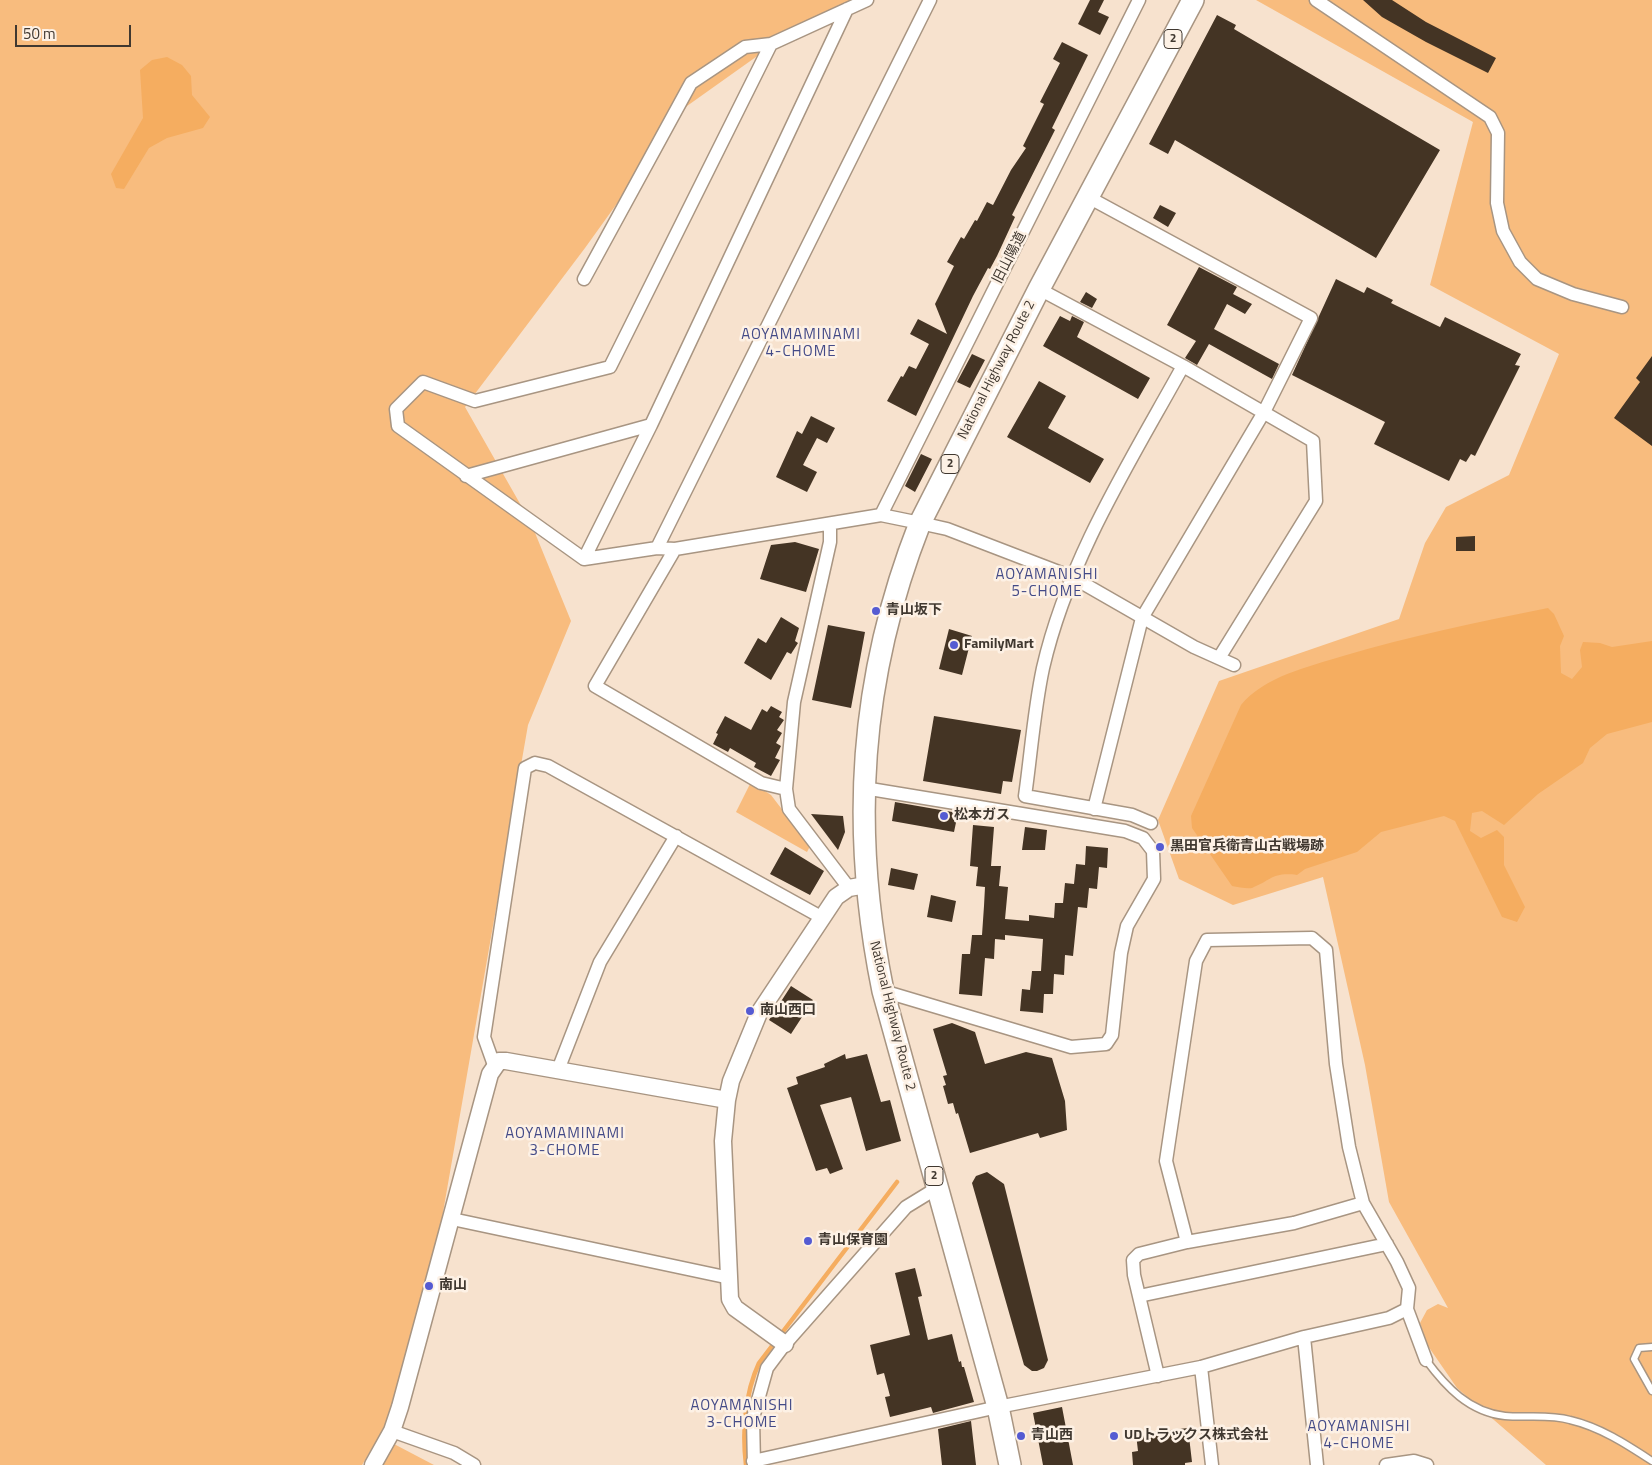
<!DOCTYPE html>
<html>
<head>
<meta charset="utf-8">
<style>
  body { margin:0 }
  #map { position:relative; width:1652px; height:1465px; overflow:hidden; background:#f7e2ce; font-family:"Titillium Web",sans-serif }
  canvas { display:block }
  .scale { position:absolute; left:15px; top:25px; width:116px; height:22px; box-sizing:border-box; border:2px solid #403830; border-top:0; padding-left:6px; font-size:15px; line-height:18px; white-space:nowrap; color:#403830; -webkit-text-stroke:4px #fdf1e5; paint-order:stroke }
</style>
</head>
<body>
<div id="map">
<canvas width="1652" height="1465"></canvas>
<div class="scale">50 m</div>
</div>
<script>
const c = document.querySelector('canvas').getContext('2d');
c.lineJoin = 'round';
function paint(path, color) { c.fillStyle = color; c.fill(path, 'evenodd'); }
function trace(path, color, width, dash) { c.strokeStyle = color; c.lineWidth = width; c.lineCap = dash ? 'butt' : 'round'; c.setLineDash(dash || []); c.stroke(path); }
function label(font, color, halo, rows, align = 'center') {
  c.font = font + ' "Titillium Web","Noto Sans JP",sans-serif'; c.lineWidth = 5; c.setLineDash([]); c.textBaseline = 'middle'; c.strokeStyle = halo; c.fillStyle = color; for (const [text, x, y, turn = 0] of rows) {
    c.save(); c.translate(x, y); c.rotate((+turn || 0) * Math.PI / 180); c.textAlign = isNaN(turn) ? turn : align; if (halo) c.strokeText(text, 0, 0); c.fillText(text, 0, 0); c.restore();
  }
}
paint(new Path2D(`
  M0,0h858l-81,42 -90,64 -102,142 -120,159 66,116 40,98 -43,104 -86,493 -46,190 -34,57h-362z
  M1256,0h396v1465h-106l-89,-77 -29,-42 -8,-23 7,-13 11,-6 10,4 -59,-106 -24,-137 -42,-188 -90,28 -54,-26 -21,-59 61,-139 180,-62 26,-76 21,-36 63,-32 50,-121 -129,-69 43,-163z
  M751,782l20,13 39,51 -3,6 -71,-40z
  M394,1444l40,21h-52z`), '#f8bc7e');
paint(new Path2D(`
  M167,57l15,8 9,11 1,19 18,22 -7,11 -36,10 -18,10 -25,41 -8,-1 -5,-14 32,-56 -3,-48 12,-10z
  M1548,608l6,6 10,22 -4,10 1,27 11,6 10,-12 -2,-17 3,-8 17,1 12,4 40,-6v81l-45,12 -17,14 -7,15 -45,31 -34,31 -22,-14 -10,2 -2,18 11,7 16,-8 7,7v28l21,42 -8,15 -15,-5 -47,-96 -11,-5 -63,16 -24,20 -52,17 -8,6c-25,-3 -25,5 -45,13 -5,1 -14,-1 -20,-2l-40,-58 -1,-12 50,-111c24,-29 67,-38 102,-49 67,-20 136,-34 205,-48z`), '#f5ad60');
trace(new Path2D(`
  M746,1465c-4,-33 -1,-72 13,-102l138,-181`), '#f5ad60', 4.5);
paint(new Path2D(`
  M1090,0h14l-6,12 11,5 -9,18 -22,-11z
  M1363,0h29l34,22 70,36 -8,15 -62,-31 -44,-25z
  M1217,15l19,10 -2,4 206,121 -64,108 -201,-118 -7,14 -19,-10z
  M1062,42l26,13 -36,73 3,2 -43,85 3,2 -18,39 -7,13 -2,-1 -15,28 -57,120 -29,-15 14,-25 2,1 6,-11 7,3 13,-25 -19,-10 8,-15 29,15 -12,-30 19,-38 -7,-4 14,-25 3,2 11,-19 2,1 10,-19 6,3 18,-35 15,-22 -3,-2 21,-42 -4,-2 20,-39 -7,-4z
  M1160,205l16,8 -8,14 -15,-9z
  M1199,267l38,20 -4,7 19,10 -7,10 -18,-10 -13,25 65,35 -7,15 -63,-35 -12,21 -12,-7 11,-17 -29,-16z
  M1336,279l28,14 3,-6 26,13 -2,3 49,24 5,-10 76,37 -6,11 5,1 -45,90 -4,-2 -5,8 -6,-3 -11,22 -75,-37 11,-22 -93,-47z
  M1086,292l11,7 -5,9 -12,-6z
  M1060,316l10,5 2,-5 12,6 -7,15 73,41 -12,21 -95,-53z
  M972,354l13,6 -15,28 -13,-6z
  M1652,356v90l-38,-28 26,-36 -4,-4z
  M1039,381l27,15 -18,32 56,31 -14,24 -83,-46z
  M811,416l24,12 -8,15 -10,-5 -14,27 14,7 -10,20 -31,-15 21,-46 5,3z
  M921,454l11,5 -17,33 -10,-6z
  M1475,536v15h-19v-14z
  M795,542l24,7 -13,43 -46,-13 11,-34z
  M781,617l18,11 -4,13 3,2 -7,11 -4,-2 -16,28 -27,-17 14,-25 8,5z
  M828,625l37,7 -14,76 -39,-8z
  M949,629l23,7 -10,39 -23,-6z
  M771,706l11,6 -3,5 5,3 -7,10 5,3 -6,10 5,3 -6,12 5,2 -9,16 -17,-9 2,-4 -26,-15 -2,4 -15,-8 5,-10 -2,-1 9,-17 26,14 11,-21 5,3z
  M934,716l87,14 -9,52 -9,-1 -2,13 -78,-13z
  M895,802l63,11 -4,19 -62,-11z
  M811,814l32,2 2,16 -7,18z
  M973,825l21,2 -3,39h10l-2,20 9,1 -3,32 24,2v-6l25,3 1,-15h8l2,-20 9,1 2,-20 9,1 1,-19 22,2 -1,20 -8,-1 -2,22 -8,-1 -2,20 -9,-1 -5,49 -8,-1 -1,20 -10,-1 -1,20h-9l-1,19 -23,-2 2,-22 8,1 2,-19h9l2,-32 -38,-4v5l-10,-1 -1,20 -9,-1 -3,38 -23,-2 3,-40h8l2,-19h10l2,-29 1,-19 -9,-1 2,-19 -8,-1z
  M1025,827l22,3 -2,20h-23z
  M785,847l39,24 -14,24 -40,-21z
  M891,868l27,6 -4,16 -26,-5z
  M931,895l25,6 -4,21 -25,-5z
  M791,986l22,14 -22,34 -22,-14z
  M952,1023l23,9 10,32 41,-12 26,6 13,43 2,29 -27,8 -2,-5 -68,20 -12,-40 -2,1 -3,-11 -5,1 -5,-18 3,-1 -3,-9 4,-1 -14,-46z
  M845,1054l1,5 21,-5 14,48 9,-2 11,41 -35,10 -15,-54 -31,8 23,64 -13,5 -3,-6 -11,3 -29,-83 11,-4 -2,-7 29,-10 -1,-3z
  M987,1172l17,12 44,176 -4,8 -7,3h-5l-8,-6 -52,-182 4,-7z
  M915,1268l7,28 -4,1 10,43 24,-6 7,28 2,-1 1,6h2l10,35 -41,11 -2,-6 -41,10 -5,-20 5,-1 -6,-23 -7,2 -7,-30 40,-10 -15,-62z
  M1062,1407l11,58h-30l-10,-52z
  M971,1421l5,44h-34l-4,-36z
  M1188,1428l4,34 -7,1v2h-52l-1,-13 6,-1 -2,-17z`), '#443424');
const service = new Path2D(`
  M1652,1347l-13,1 -5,11 18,32
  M1426,1360c20,27 43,52 79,56 21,2 44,-2 65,4 30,7 56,24 82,41`);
const minor = new Path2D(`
  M1316,0l174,117 8,16 -1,70 6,28 17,31 17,17 36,15 49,13
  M771,44l-161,323 -135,34 -52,-19 -27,27 2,17 186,133 73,-11 18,1 206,-34 39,8 27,6 125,48 122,70 40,18
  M1088,197l223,121 -47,94 -122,206 -48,191
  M584,279l107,-196 54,-36 26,-3 96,-44
  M1039,289l144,77 130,75 3,60 -97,157
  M466,476l185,-51
  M881,515l258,-515
  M830,525v17l-36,160 -8,87 3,20 60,79
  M657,548l273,-548
  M675,549l-80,137 166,97 25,6
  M584,559l67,-134 196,-416
  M864,788l261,43 18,7 10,13 1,28 -27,47 -6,27 -9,82 -6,9 -35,3 -188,-56
  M1151,823l-19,-8 -107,-19c6,-42 9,-86 18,-128 25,-109 87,-206 140,-302
  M494,1065l-10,-28 41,-269 10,-5 13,3 273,151
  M558,1070l42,-108 76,-126
  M452,1219l278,59
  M1139,1296l248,-52
  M1407,1309l19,51
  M1304,1337l13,128
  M1201,1367l11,98
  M1158,1376l-24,-101 -1,-15 6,-6 48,-12 107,-19 69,-20
  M392,1431l62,22 20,12
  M753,1461l245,-54 203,-40 103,-30 85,-19 18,-9 2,-21 -12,-26 -34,-59 -14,-56 -13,-83 -10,-114 -14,-12 -105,2 -11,21 -30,200 21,81
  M754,1465l-1,-47 14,-50 18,-24 121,-137 31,-19
  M1386,1465l28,-4 13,4`);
const tertiary = new Path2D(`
  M785,1344l-50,-36 -5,-9 -7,-158 4,-41 4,-19 28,-68 77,-116 13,-9 17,-3
  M373,1465l19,-34 8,-24 90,-333 9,-13h7l221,39`);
const trunk = new Path2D(`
  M1010,1465l-12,-58 -115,-416c-33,-162 -24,-313 37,-468l119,-234 154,-289`);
trace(service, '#a89582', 9);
trace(minor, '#a89582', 15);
trace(tertiary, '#a89582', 19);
trace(trunk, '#a89582', 24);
trace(service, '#fff', 6);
trace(minor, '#fff', 12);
trace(tertiary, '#fff', 16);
trace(trunk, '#fff', 21);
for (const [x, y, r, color] of [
  [876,611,5,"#555bd2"],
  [954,645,5,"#555bd2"],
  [944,816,5,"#555bd2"],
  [1160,847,5,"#555bd2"],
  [750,1011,5,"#555bd2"],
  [808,1241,5,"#555bd2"],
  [429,1286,5,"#555bd2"],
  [1021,1436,5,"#555bd2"],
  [1114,1436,5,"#555bd2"]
]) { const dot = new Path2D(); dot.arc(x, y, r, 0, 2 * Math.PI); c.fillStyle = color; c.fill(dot); trace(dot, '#fdf1e5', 2); }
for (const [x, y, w] of [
  [1173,39,18],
  [950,464,18],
  [934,1176,18]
]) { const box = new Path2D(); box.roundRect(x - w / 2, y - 9.5, w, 19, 4); c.fillStyle = '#fdf1e5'; c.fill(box); trace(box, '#403830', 1); }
label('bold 12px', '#403830', null, [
  ["2",1173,39],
  ["2",950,464],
  ["2",934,1176]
]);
label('14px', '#403830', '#fdf1e5', [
  ["旧山陽道",1010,258,-63],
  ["National Highway Route 2",997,370,-63],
  ["National Highway Route 2",892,1016,76]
]);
label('bold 14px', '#403830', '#fdf1e5', [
  ["青山坂下",886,611],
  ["FamilyMart",964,645],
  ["松本ガス",954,816],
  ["黒田官兵衛青山古戦場跡",1170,847],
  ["南山西口",760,1011],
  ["青山保育園",818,1241],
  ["南山",439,1286],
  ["青山西",1031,1436],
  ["UDトラックス株式会社",1124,1436]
], 'left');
c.letterSpacing = '1px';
label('15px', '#434a87', '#fdf1e5', [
  ["AOYAMAMINAMI",801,335],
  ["4-CHOME",801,352],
  ["AOYAMANISHI",1047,575],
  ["5-CHOME",1047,592],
  ["AOYAMAMINAMI",565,1134],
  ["3-CHOME",565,1151],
  ["AOYAMANISHI",742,1406],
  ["3-CHOME",742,1423],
  ["AOYAMANISHI",1359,1427],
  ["4-CHOME",1359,1444]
]);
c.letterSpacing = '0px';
</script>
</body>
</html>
